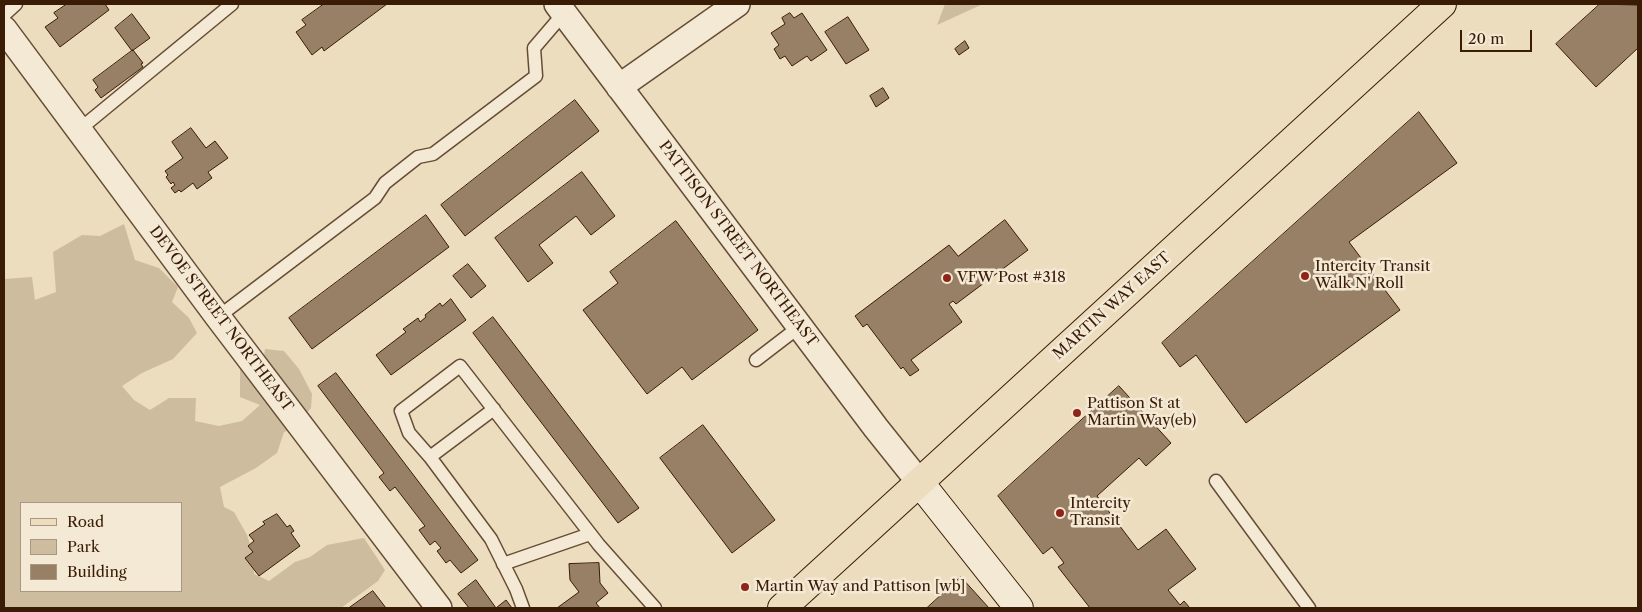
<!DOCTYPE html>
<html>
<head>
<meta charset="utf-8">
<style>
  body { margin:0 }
  #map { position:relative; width:1642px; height:612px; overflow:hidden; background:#ecddbf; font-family:"Libre Caslon Text",serif }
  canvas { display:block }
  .frame { position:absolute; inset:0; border:5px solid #3a1b05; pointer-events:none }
  .legend { position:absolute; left:20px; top:502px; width:162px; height:90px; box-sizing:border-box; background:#f3e9d5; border:1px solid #a99782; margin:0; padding:6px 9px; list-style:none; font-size:15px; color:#3a1b05 }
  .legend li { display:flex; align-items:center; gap:10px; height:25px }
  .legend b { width:25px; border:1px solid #a99782 }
  .scale { position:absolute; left:1460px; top:30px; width:72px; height:22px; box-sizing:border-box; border:2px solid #3a1b05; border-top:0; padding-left:6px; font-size:15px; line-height:18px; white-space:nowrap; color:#3a1b05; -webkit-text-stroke:4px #f3e9d5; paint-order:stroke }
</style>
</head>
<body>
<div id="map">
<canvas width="1642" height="612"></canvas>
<div class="frame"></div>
<ul class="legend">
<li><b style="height:6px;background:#ecddbf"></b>Road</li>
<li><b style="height:14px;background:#cebc9f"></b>Park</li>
<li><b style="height:14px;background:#978066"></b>Building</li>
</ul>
<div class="scale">20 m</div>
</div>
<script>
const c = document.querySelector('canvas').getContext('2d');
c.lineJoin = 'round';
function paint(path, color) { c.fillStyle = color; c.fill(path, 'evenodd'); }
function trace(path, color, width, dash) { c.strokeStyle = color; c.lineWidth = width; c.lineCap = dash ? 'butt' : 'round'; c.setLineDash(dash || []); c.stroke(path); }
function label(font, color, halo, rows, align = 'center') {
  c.font = font + ' "Libre Caslon Text",serif'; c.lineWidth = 5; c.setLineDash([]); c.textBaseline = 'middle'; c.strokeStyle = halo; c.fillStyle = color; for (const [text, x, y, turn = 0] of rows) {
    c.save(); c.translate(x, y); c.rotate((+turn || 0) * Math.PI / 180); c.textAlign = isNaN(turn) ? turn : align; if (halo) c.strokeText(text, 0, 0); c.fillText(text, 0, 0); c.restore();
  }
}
paint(new Path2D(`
  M945,4h38l-46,21z
  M124,224l11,36 24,8 19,19 -6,15 17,16 8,15 -24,26 -31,14 -20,13 12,14 16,10 19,-12h27l-1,23 24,5 23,-5 18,-16 -20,-8v-28l23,-6 2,-14 19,2 15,18 13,25 -1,14 -18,21 -9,3 -7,21 -21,15 -36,19 4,20 10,5 13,23 7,22v17l15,7 26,-19 15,-5 17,-12 37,-7 21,32 -7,11 -37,27h-337v-329l28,-2 3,23 21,-8 -3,-40 29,-17 18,1zM21,503h160v88h-160z`), '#cebc9f');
const building = new Path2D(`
  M67,4h38l4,6 -49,37 -15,-20 13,-9 -4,-5z
  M324,4h63l-63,47 -2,-4 -10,8 -16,-23 10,-7 -4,-5z
  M1600,4l38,1v43l-42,39 -40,-43z
  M790,13l4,5 8,-5 25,37 -16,11 -4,-5 -15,10 -7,-10 -5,3 -6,-10 5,-4 -8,-12 14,-9 -3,-6z
  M132,14l18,24 -18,13 -17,-23z
  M848,17l21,33 -23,14 -21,-32z
  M965,41l4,7 -10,7 -4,-6z
  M133,50l10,13 -2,1 2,3 -42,31 -6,-8 3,-3 -5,-7z
  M883,88l6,10 -13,9 -6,-11z
  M575,100l24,31 -134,105 -24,-31z
  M1419,112l38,51 -108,79 51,68 -154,113 -50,-68 -16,12 -18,-24z
  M191,128l15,20 9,-7 13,17 -20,14 4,6 -15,11 -4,-6 -12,9 -2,-2 -4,3 -4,-5 4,-3 -2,-3 -2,2 -5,-7 2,-2 -3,-4 18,-13 -11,-16z
  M582,172l33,44 -24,19 -15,-19 -37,29 14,18 -25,19 -33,-44z
  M426,215l23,32 -137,102 -23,-31z
  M1005,220l23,30 -72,54 -3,-3 -4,3 13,18 -51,38 8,10 -9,6 -7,-9 -2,2 -34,-45 -4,3 -8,-11 94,-71 9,11z
  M676,221l82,109 -66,50 -10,-13 -35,27 -64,-84 35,-27 -8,-11z
  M468,264l18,22 -15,12 -18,-22z
  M451,299l15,21 -75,55 -15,-20 30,-23 -3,-3 15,-11 2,4 6,-5 -1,-2 15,-12 2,3z
  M493,317l146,191 -21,15 -145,-190z
  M336,373l142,187 -17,13 -11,-13 -4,3 -9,-12 4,-3 -6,-7 -5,4 -11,-15 6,-4 -30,-39 -5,4 -11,-14 5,-4 -66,-87z
  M1119,386l52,57 -25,23 -7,-8 -42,38 41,54 28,-21 30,40 -28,21 12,15 4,-4 6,7h-100l-32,-41 6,-4 -12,-16 -9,7 -45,-58z
  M703,425l72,95 -43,33 -72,-95z
  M277,514l10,13 3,-2 4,6 -3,2 9,13 -41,30 -14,-18 8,-6 -5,-6 6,-5 -5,-6 16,-11 -2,-2z
  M599,563l1,20 8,10 -12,10 4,5h-43l22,-16 -9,-12 -1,-16z
  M961,577l28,31h-62z
  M476,580l20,28 10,-8 6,8h-43l-11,-14z
  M373,591l13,17h-37z`);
paint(building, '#978066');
trace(building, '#3a1b05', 1);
const lane = new Path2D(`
  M4,15l12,-11
  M80,129l152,-125
  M218,317l157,-119 10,-15 33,-26 15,-3 103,-78 -2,-28 30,-35
  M756,360l43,-33
  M430,457l64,-48
  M1216,481l93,127
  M503,564l87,-30
  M523,608l-7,-19 -25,-50 -61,-82 -21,-24 -8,-22 59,-45 139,179 56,63`);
const street = new Path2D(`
  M557,4l319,424 44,55
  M4,29l214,288 221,291
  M619,87l118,-83`);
const secondary = new Path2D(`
  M920,483l99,125`);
const primary = new Path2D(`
  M782,608l660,-604`);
trace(lane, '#664c34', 15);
trace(street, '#664c34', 28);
trace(secondary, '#3a1b05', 30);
trace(primary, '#3a1b05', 30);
trace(lane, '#f3e9d5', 12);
trace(street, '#f3e9d5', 25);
trace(secondary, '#f3e9d5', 28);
trace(primary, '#ecddbf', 28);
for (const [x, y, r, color] of [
  [1305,276,5,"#8f2418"],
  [947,278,5,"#8f2418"],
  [1077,413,5,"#8f2418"],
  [1060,513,5,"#8f2418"],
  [745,587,5,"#8f2418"]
]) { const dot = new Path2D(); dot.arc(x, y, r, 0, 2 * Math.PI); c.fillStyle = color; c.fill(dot); trace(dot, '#f3e9d5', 2); }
label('15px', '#3a1b05', '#f3e9d5', [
  ["PATTISON STREET NORTHEAST",738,244,53],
  ["MARTIN WAY EAST",1112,306,-42],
  ["DEVOE STREET NORTHEAST",221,319,53]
]);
label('15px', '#3a1b05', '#f3e9d5', [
  ["Intercity Transit",1315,267],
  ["Walk N' Roll",1315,284],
  ["VFW Post #318",957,278],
  ["Pattison St at",1087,404],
  ["Martin Way(eb)",1087,421],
  ["Intercity",1070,504],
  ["Transit",1070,521],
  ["Martin Way and Pattison [wb]",755,587]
], 'left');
</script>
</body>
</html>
